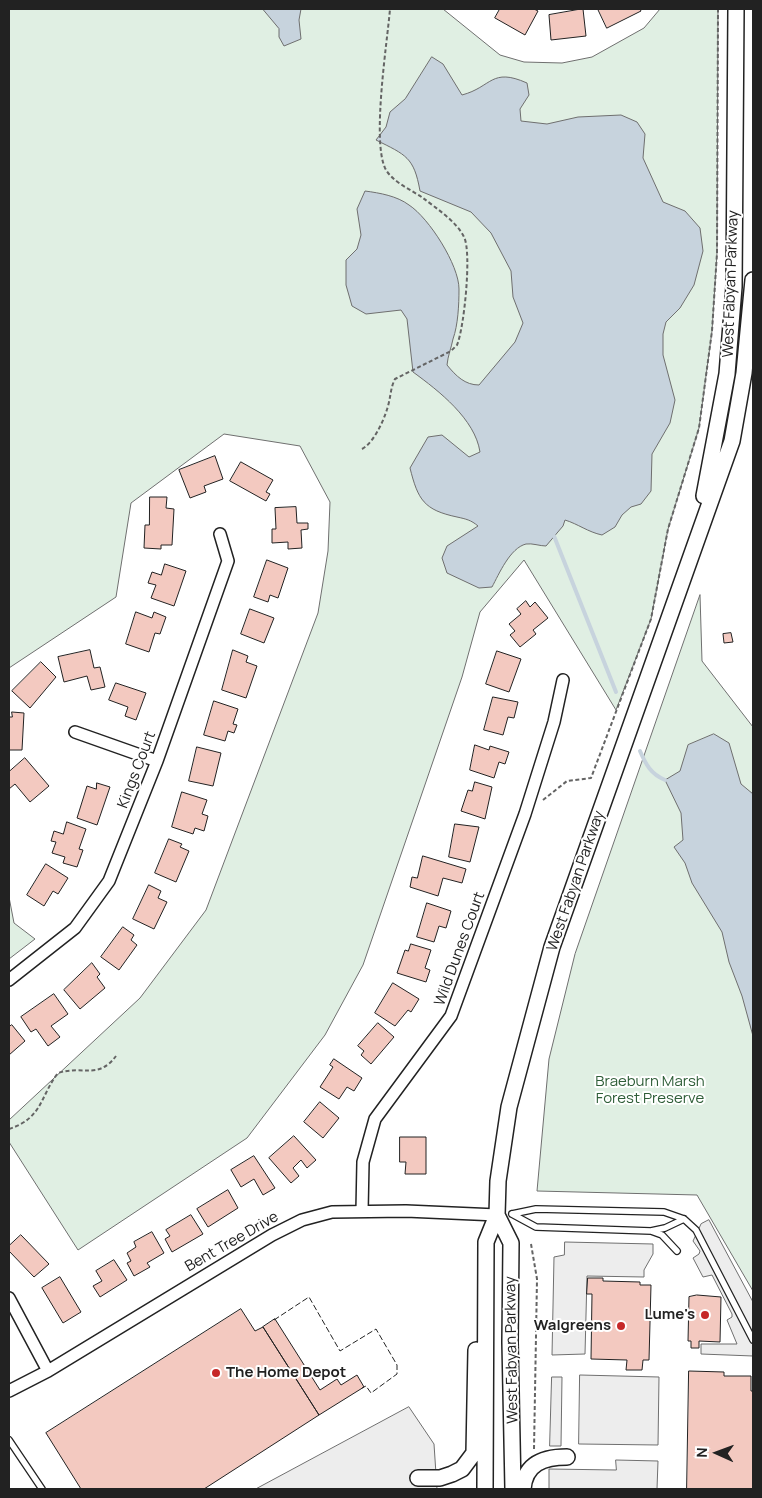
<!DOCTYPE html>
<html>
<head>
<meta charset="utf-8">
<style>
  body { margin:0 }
  #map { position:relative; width:762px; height:1498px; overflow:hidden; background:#fff; font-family:Manrope,sans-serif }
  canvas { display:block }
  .frame { position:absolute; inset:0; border:10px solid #222; pointer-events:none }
  .north { position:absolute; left:692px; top:1428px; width:50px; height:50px; -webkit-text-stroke:4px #fff; paint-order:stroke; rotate:272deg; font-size:14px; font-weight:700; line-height:20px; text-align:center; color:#222 }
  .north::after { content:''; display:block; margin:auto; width:18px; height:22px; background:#222; clip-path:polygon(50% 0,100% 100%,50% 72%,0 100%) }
</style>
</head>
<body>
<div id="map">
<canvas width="762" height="1498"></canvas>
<div class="frame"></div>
<div class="north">N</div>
</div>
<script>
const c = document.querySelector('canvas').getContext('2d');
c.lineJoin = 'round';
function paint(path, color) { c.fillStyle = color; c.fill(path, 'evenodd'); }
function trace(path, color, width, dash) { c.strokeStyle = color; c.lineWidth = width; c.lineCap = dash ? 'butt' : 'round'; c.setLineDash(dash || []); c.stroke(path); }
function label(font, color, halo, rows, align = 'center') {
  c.font = font + ' Manrope,sans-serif'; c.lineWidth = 4; c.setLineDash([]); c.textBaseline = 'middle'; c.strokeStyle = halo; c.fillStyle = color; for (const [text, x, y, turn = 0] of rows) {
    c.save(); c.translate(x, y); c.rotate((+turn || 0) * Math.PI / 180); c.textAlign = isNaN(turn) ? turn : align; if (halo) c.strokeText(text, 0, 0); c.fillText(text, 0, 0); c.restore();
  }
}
const green = new Path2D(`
  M9,9h434l57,46 24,7 38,1 30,-6 52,-29 16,-19h58l-1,244 -5,78 -13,97 -31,101 -17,90 -35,91 -92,-150 -44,52 -18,65 -99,288 -38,70 -78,103 -169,112 -69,-108v-22l131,-122 66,-88 112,-297 10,-62 2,-49 -30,-56 -76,-12 -93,69 -15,94 -107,71z
  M700,595l2,66 51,66v564l-56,-96 -160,-4 12,-132 26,-105z
  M9,897l5,26 21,16 -26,20z`);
paint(green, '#e0efe3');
trace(green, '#6f6f6f', 1);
const parking = new Path2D(`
  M709,1220l44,82v54l-52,-2v-10h36l-10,-24 5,-3v-3l-20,-39 -9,2 -10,-19 6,-4 1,-3 -7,-10 8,-17z
  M565,1242l88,2v10l-9,16v7l-57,-1 -2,78 -33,1 2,-98 10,-2z
  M580,1375l79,2 -1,68 -79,-1z
  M552,1377h10l-1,69h-11z
  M409,1407l25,37 3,45h-181z
  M616,1460l42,1 -1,28h-108v-20l67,1z`);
paint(parking, '#ededed');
trace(parking, '#6f6f6f', 1);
const water = new Path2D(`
  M263,9h38l-2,11 2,19 -17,7 -5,-9v-8z
  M432,57l11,7 19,31c30,-8 29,-28 65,-12l2,12 -9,14 1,12 26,3 31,-7 43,-2 16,7 8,12 -2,24 20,44 22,9 15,17 3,23 -9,34 -14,23 -14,14 -3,12v21l12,45 -5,23 -18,31 -1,37 -10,13 -10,3 -9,8 -7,12 -13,8c-14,-3 -24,-11 -37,-15l-2,6 -17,20c-6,0 -14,-3 -20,-2 -16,4 -27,30 -34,43l-13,1 -32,-15 -5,-15 5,-12 31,-20c-7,-6 -12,-7 -21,-9 -33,-7 -39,-17 -47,-49l18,-31 14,-2 27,22 11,-5c-5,-33 -41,-61 -67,-80l-6,-53 -6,-9 -35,4 -14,-8 -6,-21v-25l11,-11 4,-14 -4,-26 8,-18c15,2 32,5 44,14 20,13 50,60 50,84 0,16 -1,36 -6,50 -2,10 -5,16 -6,26 9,11 18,20 32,20l36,-43 8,-19 -10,-26 -2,-26 -20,-38 -20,-21 -51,-21c-6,-34 -14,-36 -44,-51l10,-13 4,-15 15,-13z
  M714,734l15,9 12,41 12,10v242l-11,-40 -13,-34 -7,-30 -30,-49 -7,-20 -11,-16 9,-7 -2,-27 -16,-33 15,-9 8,-26z`);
paint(water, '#c7d3dd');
trace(water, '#6f6f6f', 1);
trace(new Path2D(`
  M554,536l62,156
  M640,751c6,14 11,23 25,29`), '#c7d3dd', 4);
const building = new Path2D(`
  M500,9h34l4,2 -13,24 -30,-17z
  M583,9l3,27 -35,4 -2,-25z
  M598,9h42l1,2 -34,17z
  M215,456l8,23 -19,7 2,6 -16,6 -11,-28z
  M241,462l32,18 -7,12 4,2 -4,7 -36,-20z
  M150,497h17l-1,11 8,1 -2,36h-11v4l-17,-1 1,-23h4z
  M296,507l1,16h11v6l-7,1 1,18 -14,1v-7l-16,1v-14h4l-1,-21z
  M267,560l21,8 -10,30 -8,-3 -2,7 -14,-5z
  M165,564l21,7 -12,35 -23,-8 5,-13 -8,-2 4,-11 9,3z
  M526,601l4,6 5,-5 13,16 -15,12 3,4 -16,13 -10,-12 5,-4 -6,-7 12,-10 -4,-5z
  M250,609l24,9 -10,25 -23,-9z
  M136,612l16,6 2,-6 12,5 -6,17 -5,-1 -6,19 -23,-8z
  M731,633l2,9 -9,1 -1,-9z
  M90,650l4,18 6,-1 5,20 -14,3 -4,-14 -23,6 -6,-25z
  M233,650l15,6 -2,6 11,4 -11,32 -24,-8z
  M497,651l24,8 -12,33 -23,-8z
  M41,662l15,15 -26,31 -18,-17z
  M116,683l30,10 -10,27 -11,-4 3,-9 -19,-7z
  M493,697l25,5 -4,16 -6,-1 -5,18 -19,-5z
  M214,701l24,8 -5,15 4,1 -3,8 -6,-2 -3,10 -21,-6z
  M12,712l12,1 -2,37h-13v-33h3z
  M475,745l14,5 1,-4 19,6 -4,12 -6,-2 -5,16 -24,-8z
  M197,747l24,6 -8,33 -24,-5z
  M25,758l24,28 -19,16 -15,-18 -6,5v-17z
  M475,782l17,5 -7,32 -24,-8 7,-21 4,1z
  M97,783l13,4 -13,38 -20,-7 10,-32 9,3z
  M182,792l25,8 -5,14 6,2 -4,15 -9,-3 -2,6 -21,-7z
  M67,822l19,7 -7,20 4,1 -6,17 -14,-4 2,-6 -13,-4 4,-11 -5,-1 3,-10 9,3z
  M455,824l24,3 -9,35 -21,-5z
  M169,839l13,5 -2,3 9,4 -13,31 -21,-9z
  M423,856l43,13 -4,14 -19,-5 -5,18 -28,-9 2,-10 5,1z
  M46,864l22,14 -10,16 -5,-3 -9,15 -17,-11z
  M149,885l12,6 -3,7 9,4 -13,27 -21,-10z
  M427,903l24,8 -5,17 -7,-2 -5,16 -17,-5z
  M123,927l11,8 -3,5 6,5 -18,25 -18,-13z
  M411,944l20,6 -6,18 5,2 -4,12 -29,-9 8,-23 3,1z
  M92,963l8,11 -3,3 8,11 -25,21 -16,-19z
  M393,983l26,16 -8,13 -3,-2 -13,16 -20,-13z
  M54,994l14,20 -17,12 9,11 -12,9 -12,-17 -5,3 -10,-15z
  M378,1023l16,14 -23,27 -10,-9 3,-4 -6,-5z
  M12,1025l13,16 -16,14v-28z
  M334,1059l28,19 -8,13 -7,-4 -8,12 -19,-12 13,-20 -3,-2z
  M320,1102l19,16 -16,20 -19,-16z
  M294,1136l22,24 -9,8 -6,-8 -8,8 6,8 -8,7 -22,-25z
  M400,1137h26v37h-21l1,-12h-6z
  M254,1156l21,32 -12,7 -9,-16 -13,8 -10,-17z
  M228,1190l10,18 -30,19 -11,-18z
  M191,1215l12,19 -31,18 -7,-13 5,-3 -4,-6z
  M152,1232l12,21 -17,10 3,4 -16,9 -7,-13 4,-2 -4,-8 9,-6 -2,-5z
  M21,1235l28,29 -15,13 -25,-26v-5z
  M114,1260l13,20 -27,17 -7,-11 9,-5 -6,-10z
  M60,1277l21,35 -18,11 -21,-35z
  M588,1278h15v3l37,1v3h11l-2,75h-6l-1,10h-16l1,-10 -36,-1 1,-65h-5z
  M697,1295l24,2 -1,45 -21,-1v7h-8v-7h-3l1,-44z
  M241,1309l14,22 8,-4 56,88 -115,74h-123l-35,-56z
  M275,1319l45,71 17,-11 4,6 16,-10 7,12 -45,28 -56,-88z
  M689,1371l35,1v4h27v15h2v98h-66z`);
paint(building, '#f3c9c0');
trace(building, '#222', 1);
const service = new Path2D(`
  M512,1214l24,-5 128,3 20,7 12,11 57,110
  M512,1214l24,13 115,4 14,-3 19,-9
  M651,1231l11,4 15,16
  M9,1440l33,49`);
const minor = new Path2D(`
  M75,732l82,29
  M9,980l66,-52 34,-47 48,-120 71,-200 -8,-27
  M362,1211l1,-49 12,-43 76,-103 74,-202 29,-92 9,-42
  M9,1298l39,73
  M9,1391l39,-20 224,-136 30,-15 30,-8 74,-1 91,4`);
const secondary = new Path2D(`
  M704,496l23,-122 7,-87 2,-278
  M497,1215l14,28 -1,99 3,147
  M418,1478h22l12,-4 10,-5 12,-16 2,-103
  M485,1489l1,-247 11,-27 1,-34 11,-74 43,-160 180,-506 12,-68 9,-93
  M523,1489c2,-26 21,-32 44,-32`);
trace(service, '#222', 8);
trace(minor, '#222', 14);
trace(secondary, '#222', 18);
trace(new Path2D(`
  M362,449c13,-7 24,-33 27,-47 2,-9 2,-15 6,-23l56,-28 6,-6c7,-16 15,-93 7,-108 -7,-15 -28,-29 -41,-39 -13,-9 -31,-16 -38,-30 -13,-29 2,-124 5,-159
  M543,800l24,-19 24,-3 60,-159 17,-90 31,-101 13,-97 5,-78 1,-244
  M9,1129c34,-11 31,-33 49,-56 25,-8 40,7 58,-17
  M531,1244l6,35 -3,170`), '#646464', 2, [4, 2.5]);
trace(service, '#fff', 5.5);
trace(minor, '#fff', 11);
trace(secondary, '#fff', 15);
trace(new Path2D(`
  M274,1320l35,-23 31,54 36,-22 21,36v9l-26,19 -5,-7 -4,2`), '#222', 1, [6, 2.5]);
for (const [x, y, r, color] of [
  [705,1315,5,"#c62828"],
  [621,1326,5,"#c62828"],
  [216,1373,5,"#c62828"]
]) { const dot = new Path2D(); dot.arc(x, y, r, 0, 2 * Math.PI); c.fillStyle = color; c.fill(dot); trace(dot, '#fff', 2); }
label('15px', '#222', '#fff', [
  ["West Fabyan Parkway",731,284,-88],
  ["Kings Court",137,770,-69],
  ["West Fabyan Parkway",576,881,-71],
  ["Wild Dunes Court",460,949,-70],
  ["Bent Tree Drive",232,1242,-30],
  ["West Fabyan Parkway",512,1350,-91]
]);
label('15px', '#2f5e38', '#fff', [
  ["Braeburn Marsh",650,1082],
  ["Forest Preserve",650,1099]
]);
label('bold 15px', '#222', '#fff', [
  ["Lume's",695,1315],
  ["Walgreens",611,1326],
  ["The Home Depot",226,1373,"left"]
], 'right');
</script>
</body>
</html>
